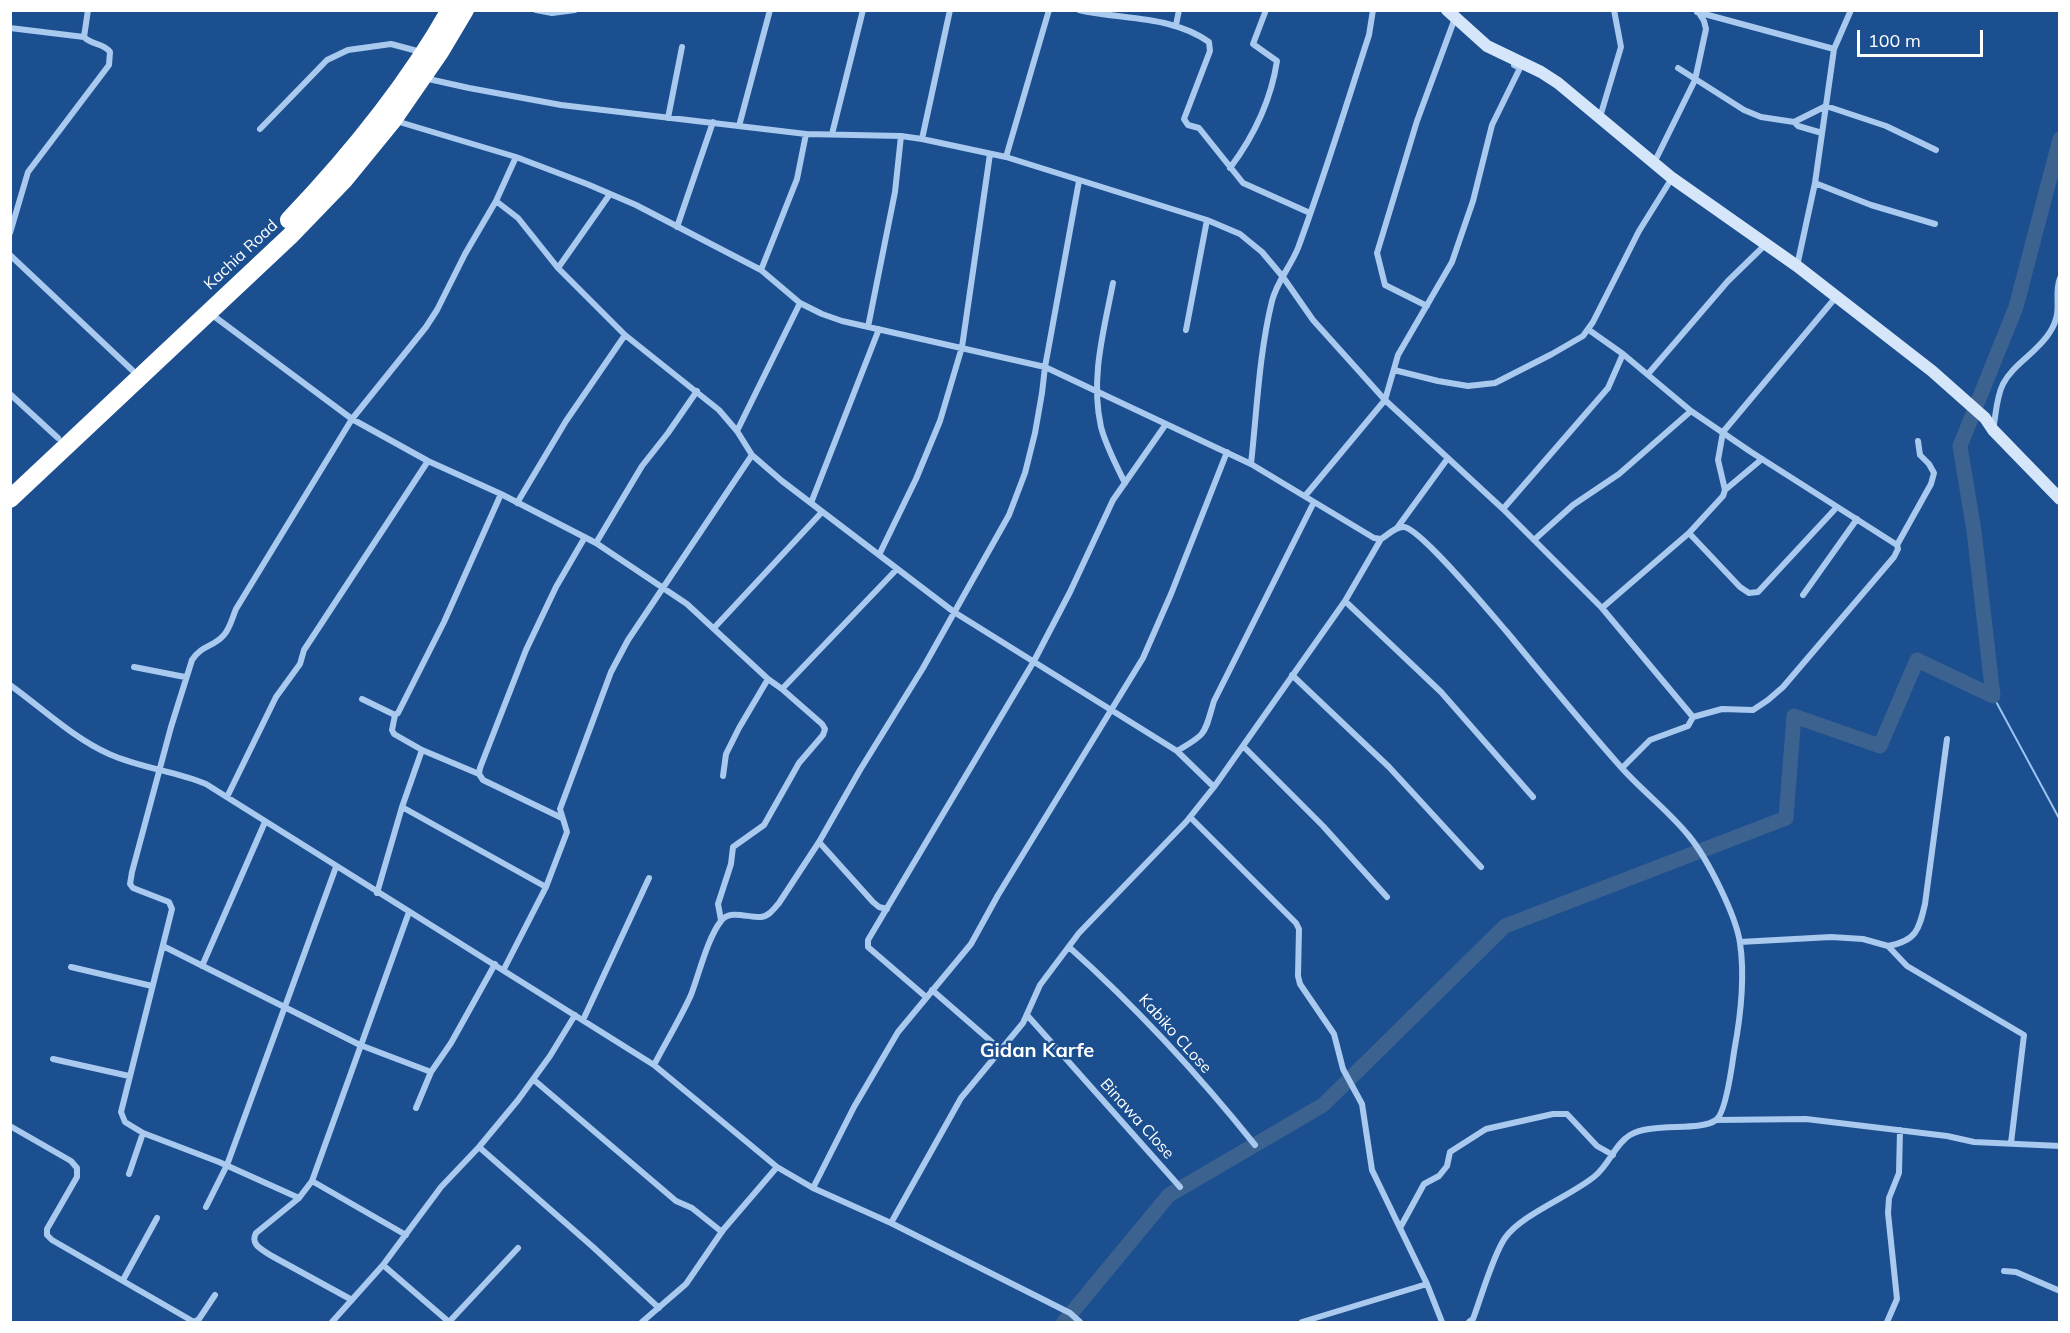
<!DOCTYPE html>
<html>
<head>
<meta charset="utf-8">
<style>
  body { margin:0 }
  #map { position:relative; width:2070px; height:1333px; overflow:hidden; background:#1b4f8f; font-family:Mulish,sans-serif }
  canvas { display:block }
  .frame { position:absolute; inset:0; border:12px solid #fff; pointer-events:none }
  .scale { position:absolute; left:1857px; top:30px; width:126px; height:27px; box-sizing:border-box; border:3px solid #fff; border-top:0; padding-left:8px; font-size:18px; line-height:21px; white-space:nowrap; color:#fff; -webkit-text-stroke:4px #1b4f8f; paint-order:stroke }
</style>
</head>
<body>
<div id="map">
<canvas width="2070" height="1333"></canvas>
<div class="frame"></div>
<div class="scale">100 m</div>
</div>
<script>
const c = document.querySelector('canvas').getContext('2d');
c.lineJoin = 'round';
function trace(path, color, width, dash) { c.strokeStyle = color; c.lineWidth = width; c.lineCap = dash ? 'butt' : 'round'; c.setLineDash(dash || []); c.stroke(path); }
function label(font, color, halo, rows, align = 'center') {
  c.font = font + ' Mulish,sans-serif'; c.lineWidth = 5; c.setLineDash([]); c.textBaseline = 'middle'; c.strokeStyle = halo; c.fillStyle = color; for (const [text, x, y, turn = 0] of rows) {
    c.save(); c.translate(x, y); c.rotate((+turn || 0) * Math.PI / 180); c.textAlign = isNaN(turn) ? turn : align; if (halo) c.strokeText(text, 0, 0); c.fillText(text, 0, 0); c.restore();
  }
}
trace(new Path2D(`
  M1993,696l67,124`), '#9cc4f0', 2);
trace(new Path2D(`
  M1064,1322l105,-127 154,-90 182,-179 281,-108 8,-102 86,30 37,-86 76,36 -19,-165 -14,-85 56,-139 44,-168`), '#3c6290', 15);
trace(new Path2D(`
  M536,10l16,3 23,-3
  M1079,10c43,10 92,5 130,32l1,9 -26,68 4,6 11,3 44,55 67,30
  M1697,12l137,37
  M1176,25l3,-15
  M10,28l74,9
  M1678,68l66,42 17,7 33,5 4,4 24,7
  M424,78l45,10 92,17 245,29 95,2 21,3 84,18 201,63 33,14 22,18 21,25 30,43 72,80 118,109 99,99 91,109
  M1600,117l21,-70 -7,-37
  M668,118l14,-71
  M396,121l120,36 71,27 49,21 125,65 39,33 22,11 20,7 203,46 206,97 123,74 7,1c7,-4 15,-13 23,-12 17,2 88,88 103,105 37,45 74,90 113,134 21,24 48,44 69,70 18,22 47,79 51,107 5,33 0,77 -6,109 -2,14 -8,61 -18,68 -16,12 -64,2 -86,15 -15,9 -21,30 -35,41 -24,20 -73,38 -90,62 -12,17 -24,60 -32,81l-4,3
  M1794,122l32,-16 60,20 50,24
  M739,126l31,-116
  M260,129l67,-69 21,-10 43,-6 30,8
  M832,134l31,-124
  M922,139l28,-129
  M1006,157l43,-147
  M1654,163l41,-83 11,-51 -2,-8 -7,-11
  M1230,168c24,-32 41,-68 47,-107l-24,-17 13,-34
  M1815,183l56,22 64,19
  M496,201l22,17 40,50 67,67 94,75 18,21 15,24 30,26 172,131 223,139 37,36
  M677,227l36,-105
  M10,233l18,-61 81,-107 1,-13c-6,-9 -19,-7 -26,-15l4,-27
  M10,255l122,115
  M1797,266l18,-83 19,-134 17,-39
  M558,268l52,-74
  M761,270l36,-91 9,-45
  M1113,283c-9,47 -23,95 -12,144 5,19 15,38 24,56
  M1427,306l-42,-21 -8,-32 40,-132 38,-103
  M211,314l141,105 76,42 73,33 95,49 91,61 81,75 14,10 40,35 3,5 -2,6 -24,28 -35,62 -31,22 -2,17 -13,40 3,16
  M868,327l27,-135 6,-56
  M1186,330l21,-110
  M1589,330l34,24 68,57 60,41 146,93
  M1394,370l44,11 30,5 27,-3 57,-29 31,-18 10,-14 46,-91 33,-53
  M1648,374l80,-93 38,-37
  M10,394l48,44
  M1993,430c3,-15 3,-32 10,-46 10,-20 35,-32 47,-52 14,-22 3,-35 10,-54
  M737,431l63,-128
  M1251,464c6,-54 8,-110 21,-163 5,-20 19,-35 26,-53 26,-70 48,-142 71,-213l4,-25
  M1725,490l37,-31
  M501,494l-57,128 -46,91 -3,2 -3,15 2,4 28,16 57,24 4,6 79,38
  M1305,496l80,-96 13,-45 54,-93 21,-61 19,-76 28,-57 -6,-3
  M517,503l49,-82 59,-86
  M811,503l68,-174
  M1503,509l105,-121 15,-34
  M1397,528l51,-70
  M1689,533l51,54 9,6 9,-1 79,-85
  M1534,540l39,-35 46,-31 72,-63
  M596,543l46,-77 26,-33 29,-42
  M879,555l37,-76 24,-58 22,-74 28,-193
  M1803,595l54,-76
  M1345,601l96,91 92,105
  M1602,608l87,-75 34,-37 2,-6 -7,-30 5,-28 113,-135
  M714,628l108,-116
  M134,667l51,10
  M1292,675l97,92 92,100
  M10,685c32,23 63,53 99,69 31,14 66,17 97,30l448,281 123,102 36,21 78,35 179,90 10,9
  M782,689l115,-120
  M362,699l33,16
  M1243,746l80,80 64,71
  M1177,751c31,-18 27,-17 37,-50l100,-199
  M1622,768l28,-28 38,-14 5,-9 29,-8 31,1 15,-10 15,-13 111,-130 4,-8 -1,-4 34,-61 3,-11 -5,-9 -9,-9 -2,-14
  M479,774l1,-6 46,-118 30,-63 29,-50
  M723,776l3,-22 13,-26 29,-49
  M227,797l49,-100 24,-33 4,-14 124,-189
  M402,807l144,80
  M1190,817l106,106 3,6 -1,47 2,8 34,50 9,35 19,35 10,66 55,114 15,38
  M819,842l54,60 6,5 8,2
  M377,893l25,-86 20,-57
  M1740,942l91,-5 32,2 25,7 19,20 117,69 -13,108
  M163,946l197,99 71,27
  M1888,946c28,-5 31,-16 37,-42l22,-165
  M1069,947c67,60 129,127 186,198
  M202,966l63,-144
  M71,967l81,19
  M504,969l42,-82 21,-55 -7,-23 51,-137 17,-32 124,-185
  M932,990l69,60
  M926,997l-58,-50v-7l166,-279 36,-69 43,-92 53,-76
  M1027,1015l153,172
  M583,1020l66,-142
  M53,1059l76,17
  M654,1065c12,-23 26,-46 37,-70 8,-21 17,-58 30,-74 9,-12 27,-3 40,-4 8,-1 13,-8 18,-14l40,-61 41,-72 63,-102 86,-153 16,-42 10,-40 7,-40 3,-26 34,-186
  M534,1080l142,121 16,7 30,24
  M416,1108l15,-36 20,-29 44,-79
  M1716,1120l90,-1 141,17 27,6 86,4
  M10,1126l61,35 6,7v9l-30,52v6l5,5 142,82 5,-3 16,-24
  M479,1147l114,100 66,61
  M129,1174l14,-41
  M312,1181l94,54
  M813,1188l41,-81 44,-75 73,-88 27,-49 145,-237 28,-64 56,-142
  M299,1198l-80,-36 -76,-29 -18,-11 -4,-10 51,-203 -3,-7 -36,-14 -3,-4 2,-12 39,-145 21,-67c10,-15 21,-13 31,-24 7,-7 9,-18 13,-27l116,-190 74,-92 11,-17 28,-56 31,-53 20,-44
  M206,1207l21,-42 109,-298
  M891,1223l70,-125 62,-75 17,-38 39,-52 107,-111 28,-35 131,-186 36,-62
  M1400,1228l24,-44 15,-8 8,-10 3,-14 36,-23 67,-15h14l30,32 16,9
  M383,1265l66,57
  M2004,1271l12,1 44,19
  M123,1280l34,-62
  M352,1300l-82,-45c-9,-6 -20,-11 -14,-22l43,-35 13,-17 97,-269
  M332,1322l51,-57 58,-78 38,-40 39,-47 32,-44 25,-41
  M449,1322l69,-74
  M642,1322l44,-38 37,-54 54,-63
  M1302,1322l125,-38
  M1887,1322l10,-23 -9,-86 1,-15 10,-25 1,-43`), '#a9c9ee', 6);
trace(new Path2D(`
  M1447,10l40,36 54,26 17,11 114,95 125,88 135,105 53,47 8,12 67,69`), '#d6e6fa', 12);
trace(new Path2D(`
  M289,220c61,-64 117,-132 161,-210
  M10,499l280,-263 54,-56 49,-60 47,-68 25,-42`), '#fff', 18);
label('16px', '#fff', '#1b4f8f', [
  ["Kachia Road",241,255,-43],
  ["Kabiko CLose",1175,1034,48],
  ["Binawa Close",1137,1119,48]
]);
label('bold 20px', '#fff', '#1b4f8f', [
  ["Gidan Karfe",1037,1051]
]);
</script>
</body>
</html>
